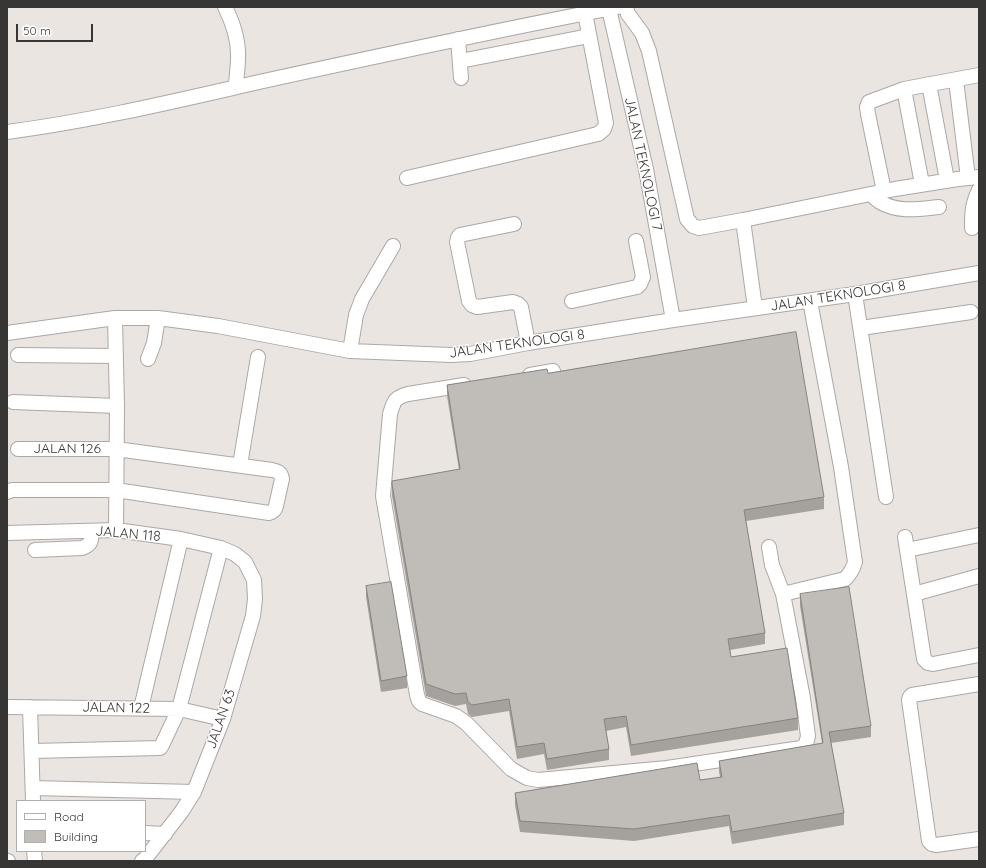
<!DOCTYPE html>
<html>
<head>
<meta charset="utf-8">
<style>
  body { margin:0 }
  #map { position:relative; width:986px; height:868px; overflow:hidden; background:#ebe5e2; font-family:Quicksand,sans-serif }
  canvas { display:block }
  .frame { position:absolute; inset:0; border:8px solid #383635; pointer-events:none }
  .legend { position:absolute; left:16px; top:800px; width:130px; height:52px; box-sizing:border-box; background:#fff; border:1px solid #afafae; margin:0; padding:5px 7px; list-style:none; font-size:12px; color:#383635 }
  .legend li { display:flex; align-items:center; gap:8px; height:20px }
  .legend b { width:20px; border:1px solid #afafae }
  .scale { position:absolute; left:16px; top:24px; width:77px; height:18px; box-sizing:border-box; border:2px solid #383635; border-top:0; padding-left:5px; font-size:12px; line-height:14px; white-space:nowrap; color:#383635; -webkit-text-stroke:3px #fff; paint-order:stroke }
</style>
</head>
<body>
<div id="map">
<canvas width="986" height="868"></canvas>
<div class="frame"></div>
<ul class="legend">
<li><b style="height:5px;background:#fff"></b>Road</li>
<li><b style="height:11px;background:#c0bcb7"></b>Building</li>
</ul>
<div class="scale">50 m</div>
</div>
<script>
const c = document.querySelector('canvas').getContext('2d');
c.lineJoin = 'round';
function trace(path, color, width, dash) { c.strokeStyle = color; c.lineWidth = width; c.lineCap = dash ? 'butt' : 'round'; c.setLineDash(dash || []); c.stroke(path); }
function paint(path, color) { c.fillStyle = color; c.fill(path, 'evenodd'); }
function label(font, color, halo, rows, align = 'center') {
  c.font = font + ' Quicksand,sans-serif'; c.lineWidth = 3; c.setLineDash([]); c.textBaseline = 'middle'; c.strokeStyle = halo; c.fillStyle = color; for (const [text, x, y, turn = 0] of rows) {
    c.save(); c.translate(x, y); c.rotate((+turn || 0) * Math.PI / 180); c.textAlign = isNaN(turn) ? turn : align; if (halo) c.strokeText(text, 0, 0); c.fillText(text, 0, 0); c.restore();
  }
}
const minor = new Path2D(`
  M225,7c8,16 14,34 13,52 0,9 -2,19 -2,28
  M626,7l2,7 14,19 7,18 38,168 6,7 6,2 44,-8
  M609,9l37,160 27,151
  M458,39l3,39
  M460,61l129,-25
  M956,80l12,98
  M929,84l18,96
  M904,89l18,95
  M7,132c85,-11 168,-31 252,-50 119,-26 239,-52 359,-75
  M407,178l191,-44 6,-5 2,-6 -21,-110
  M884,191l-16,-77 -1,-7 2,-5 35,-13 75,-14
  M870,194c3,2 7,6 10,8 19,11 39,7 59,5
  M514,224l-54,11 -2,3 -1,4 12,59 3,4 5,2 36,-5 5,2 3,3 7,36
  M972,228c0,-16 0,-23 7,-38
  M855,294l31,203
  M572,301l65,-14 3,-3 3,-7 -7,-36
  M755,308l-12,-88 152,-31 63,-10 21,-2
  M115,318l2,88 -1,124
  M861,328l110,-16
  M7,333l108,-15h43l60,8 132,25 101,4 19,-1 58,-11 145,-23 182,-26 124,-21
  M350,351l6,-36 6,-16 31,-53
  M18,355l98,1
  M148,359l6,-16 4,-25
  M530,375l23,-4
  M464,385l-56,9c-14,4 -14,7 -18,20l-7,82 34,199 2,6 3,3 34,12 10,7 45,46 16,9 11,2 129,-12 134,-20 5,-4 2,-8 -5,-38 -20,-104 62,-15c5,-5 8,-10 10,-17l-14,-95 -31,-166
  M13,402l104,4
  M240,465l18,-108
  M7,492l5,-2h104l153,23c4,-1 6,-2 7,-7l6,-27c-1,-7 -5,-8 -10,-9l-156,-21h-98
  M7,533l109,-3 65,9 40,9 14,6 10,8 9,18 1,19 -2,17 -30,103 -29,73 -12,19 -37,48 -3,2
  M905,537l19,122 4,4 5,1 46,-9
  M769,547l3,18 11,29
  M35,550l47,-2c10,-4 9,-7 10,-17
  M907,550l72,-15
  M914,594l65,-18
  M979,684l-67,11 -2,2 -1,3 20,141 3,3 4,1 43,-6
  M7,707l172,2 44,10
  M30,707l3,94
  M141,708l40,-169
  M32,751l128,-3 2,-3 17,-36 42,-161
  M33,788l161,4
  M145,833l20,1
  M34,851l1,10
  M7,861h1`);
trace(minor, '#ada7a5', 16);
trace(minor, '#fff', 14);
paint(new Path2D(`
  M548,373l276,124v12l-78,12 19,112v11l-35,6 1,7 67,61v12l-167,26 -5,-29 -20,4 3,18v11l-62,10 -3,-16 -27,5 -8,-48 -37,6 -4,-3 -2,-10 -11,2 -29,-10 -34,-200v-12l67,-14 -12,-74v-11z
  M366,586l41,90v12l-26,4 -15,-95z
  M800,594l71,132v11l-40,6 13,70v12l-112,19 -3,-18 -95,15 -114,-9 -5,-27v-12l185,-13 20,-3 -1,-5v-11l103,-18 -22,-137z`), '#a5a29d');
const building = new Path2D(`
  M796,332l28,165 -80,13 21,123 -37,6 3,18 56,-9 11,70 -167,27 -5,-29 -22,3 5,30 -62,10 -3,-16 -27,4 -8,-48 -37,6 -4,-3 -2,-9 -11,1 -29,-10 -34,-200v-3l68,-12 -13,-84 100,-16 1,4z
  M391,582l16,94 -26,5 -15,-95z
  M849,587l22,139 -42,6 15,81 -112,19 -3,-17 -95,14 -114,-8 -5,-28 182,-30 3,17 22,-3 -3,-16 104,-18 -23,-149z`);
paint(building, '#c0bcb7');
trace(building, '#868480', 1);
label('14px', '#383635', '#fff', [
  ["JALAN TEKNOLOGI 7",643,164,78],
  ["JALAN TEKNOLOGI 8",838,296,-9],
  ["JALAN TEKNOLOGI 8",517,344,-8],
  ["JALAN 126",67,449],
  ["JALAN 118",128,534,5],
  ["JALAN 122",116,708,1],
  ["JALAN 63",221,719,-71]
]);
</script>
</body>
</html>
